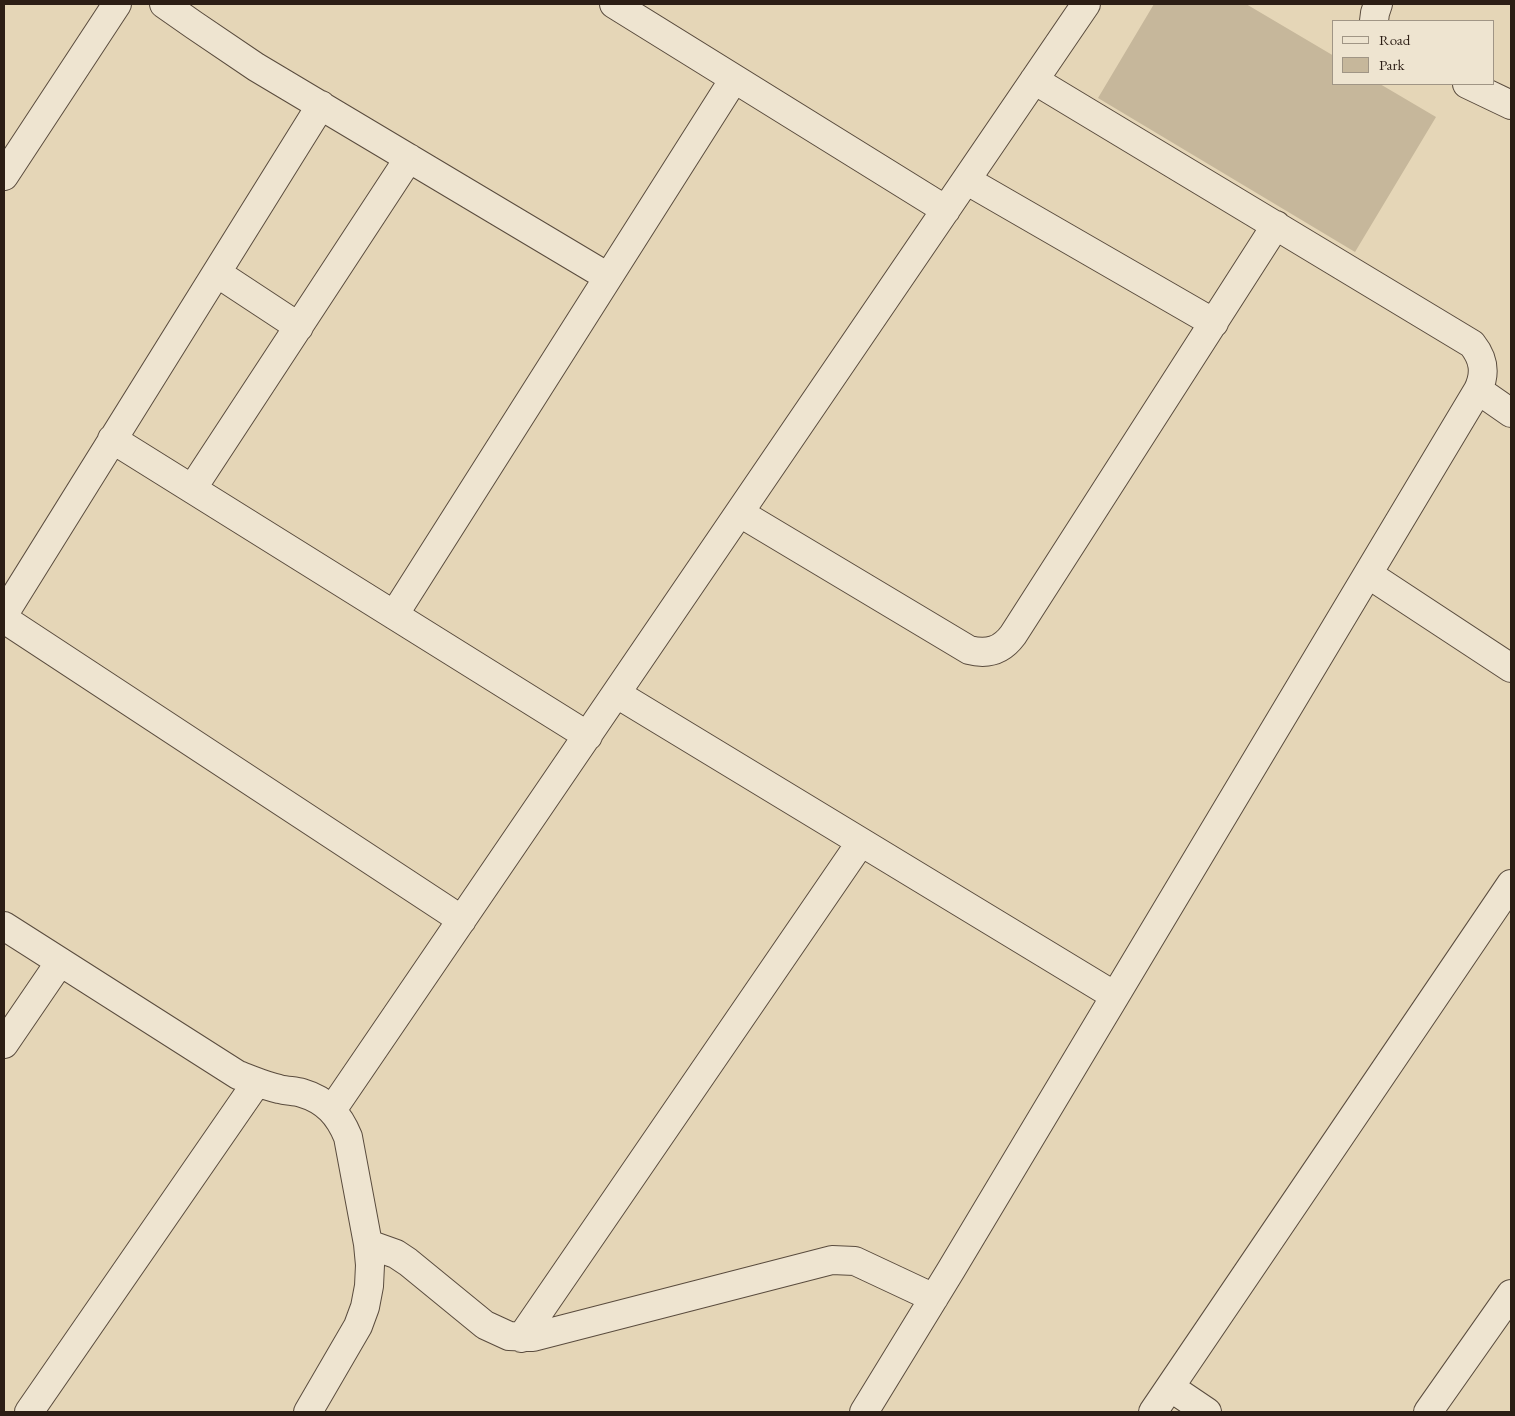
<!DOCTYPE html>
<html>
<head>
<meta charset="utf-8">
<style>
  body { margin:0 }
  #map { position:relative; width:1515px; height:1416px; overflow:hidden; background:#e5d6b7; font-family:"EB Garamond",serif }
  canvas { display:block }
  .frame { position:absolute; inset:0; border:5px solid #2c1e15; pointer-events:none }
  .legend { position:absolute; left:1332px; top:20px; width:162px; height:65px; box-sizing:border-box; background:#eee4d0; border:1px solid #a09585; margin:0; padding:6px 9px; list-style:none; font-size:15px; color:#2c1e15 }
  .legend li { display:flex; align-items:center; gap:10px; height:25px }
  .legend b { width:25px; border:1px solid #a09585 }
</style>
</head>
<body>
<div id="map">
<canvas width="1515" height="1416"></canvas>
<div class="frame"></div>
<ul class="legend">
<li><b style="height:6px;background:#eee4d0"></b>Road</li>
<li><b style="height:14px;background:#c6b79b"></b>Park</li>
</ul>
</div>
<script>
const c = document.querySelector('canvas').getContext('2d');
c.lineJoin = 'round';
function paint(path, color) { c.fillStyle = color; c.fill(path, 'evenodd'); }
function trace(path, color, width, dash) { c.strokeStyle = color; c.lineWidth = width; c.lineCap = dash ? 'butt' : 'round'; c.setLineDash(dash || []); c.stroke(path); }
paint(new Path2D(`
  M1154,4h92l88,52v28h46l56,33 -81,135 -257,-154z`), '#c6b79b');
const minor = new Path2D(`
  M164,4l30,21 62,42 352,210
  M614,4l332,206
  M1374,21l1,-8 3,-9
  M1467,84l44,21
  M4,176l113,-172
  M966,180l248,143
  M217,273l82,54
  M1478,390l33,23
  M112,439l476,297
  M192,489l217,-331
  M740,513l229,137c19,5 33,0 44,-15l263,-410
  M1368,574l143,94
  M4,614l317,-509
  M394,615l340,-536
  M4,619l458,301
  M617,694l498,302
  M4,926l234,149c14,5 27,11 41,14 8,2 16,2 23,4 24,7 37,22 46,44l20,107 2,21 -1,21 -4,21 -7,19 -50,86
  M4,1044l56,-82
  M332,1110l754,-1106
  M368,1244l28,10 12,8 77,63 24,11 24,1 299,-77 23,1 79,37
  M521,1338l340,-496
  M1170,1387l37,25
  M29,1412l228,-330
  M864,1412l87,-142 527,-880c8,-17 6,-31 -6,-46l-438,-264
  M1153,1412l358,-528
  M1428,1412l83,-118`);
trace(minor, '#5a4c3e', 30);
trace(minor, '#eee4d0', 28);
</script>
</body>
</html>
